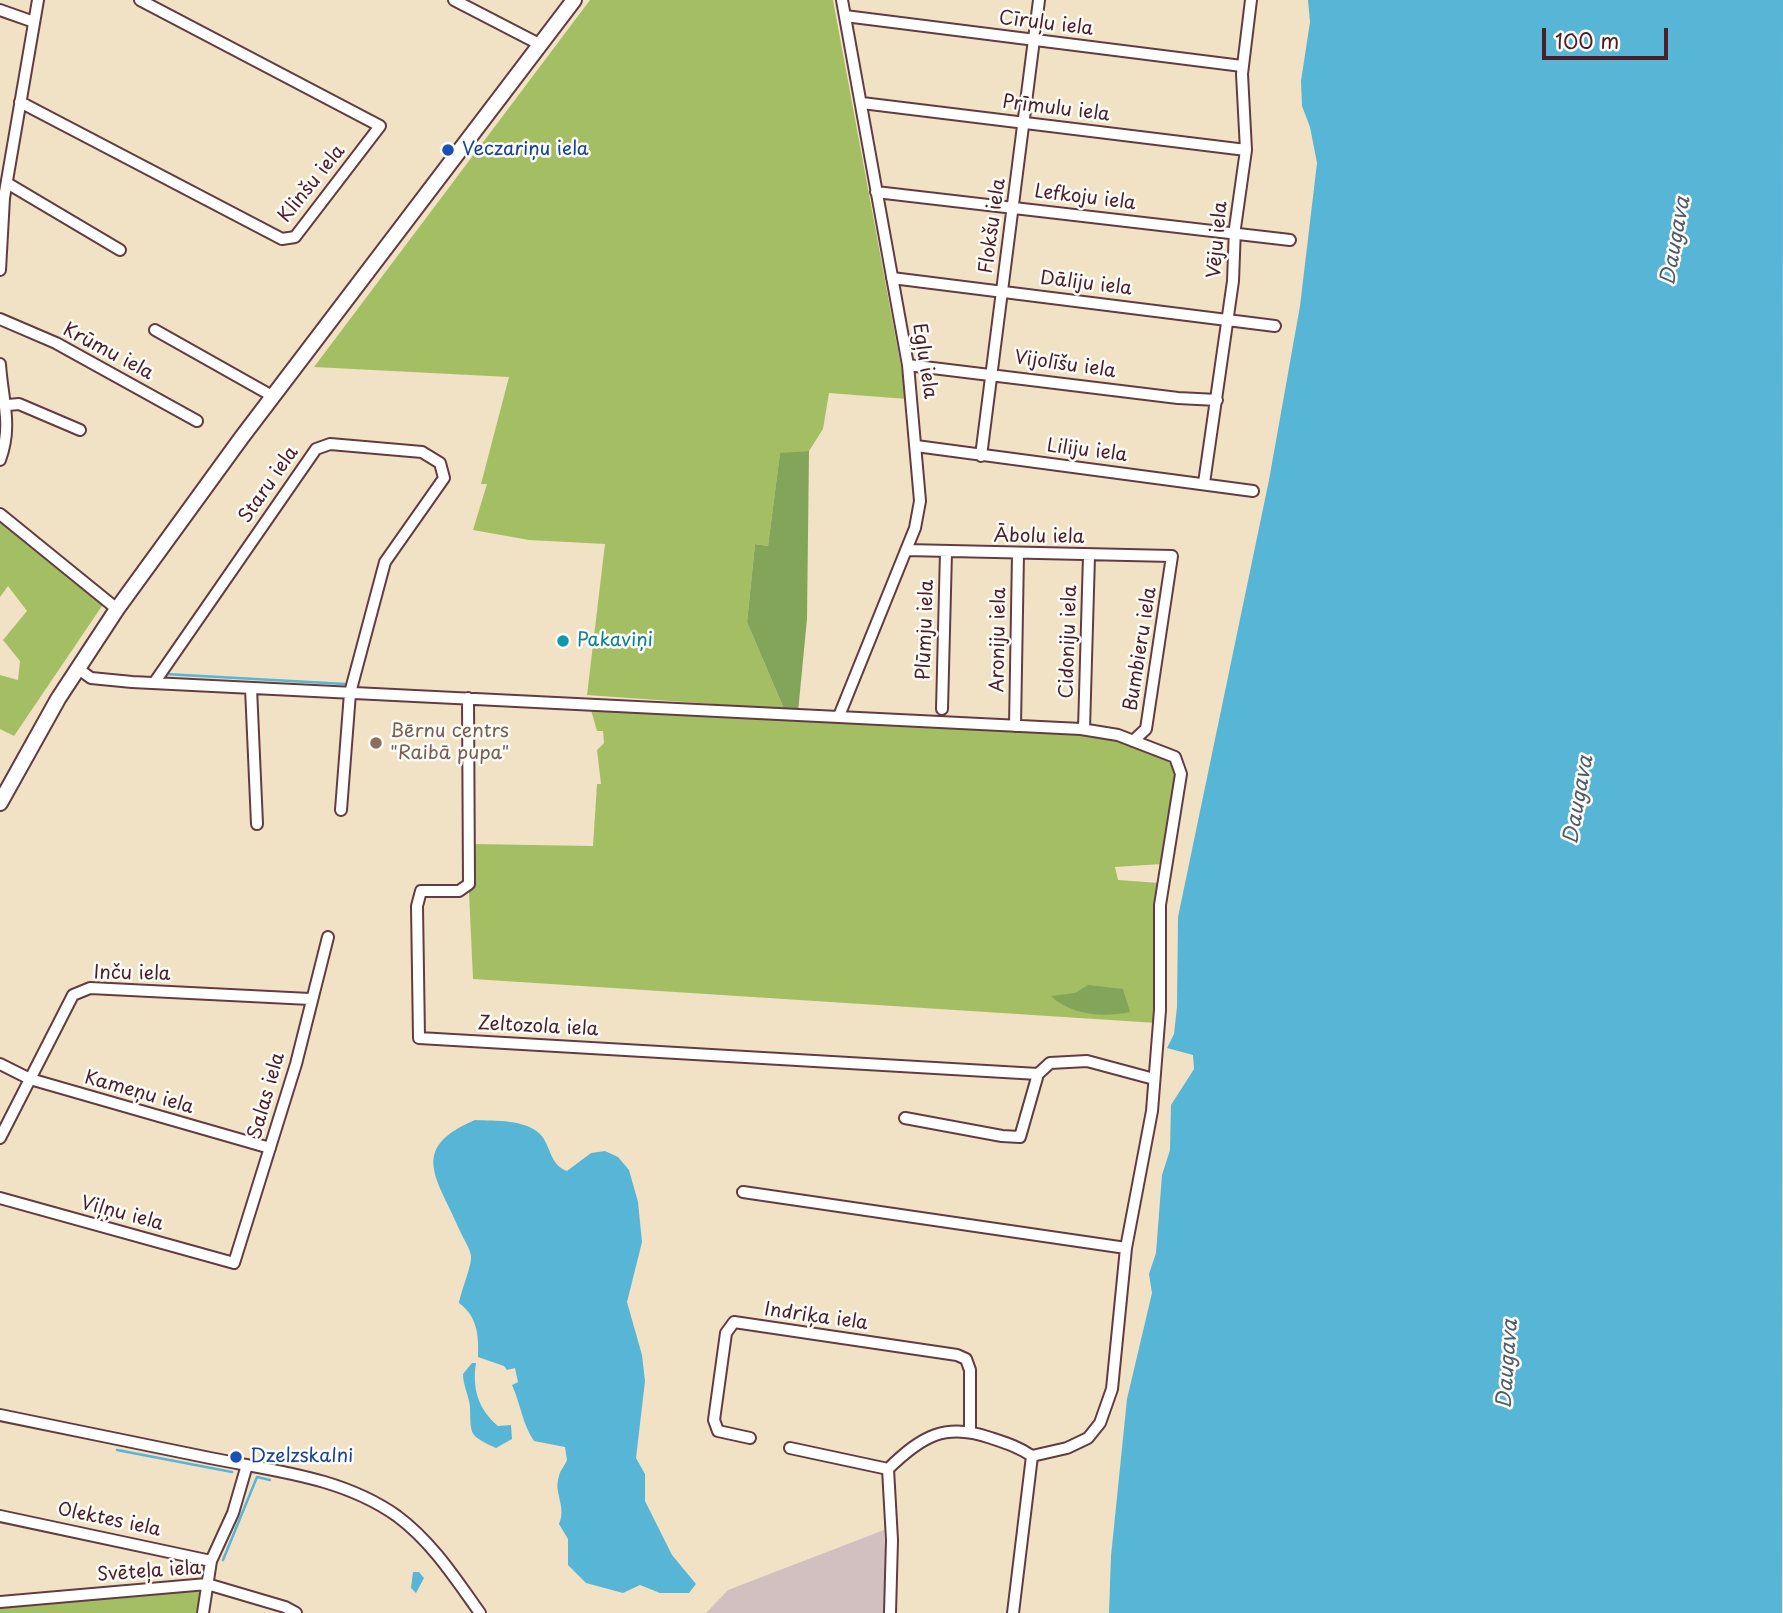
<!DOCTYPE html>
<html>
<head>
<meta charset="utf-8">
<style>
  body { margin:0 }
  #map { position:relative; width:1783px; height:1613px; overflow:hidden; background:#f2e2c5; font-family:"Playpen Sans",sans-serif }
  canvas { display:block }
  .scale { position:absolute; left:1542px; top:28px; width:126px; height:32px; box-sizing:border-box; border:4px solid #4a1f2b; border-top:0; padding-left:9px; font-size:21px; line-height:24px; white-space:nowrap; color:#4a1f2b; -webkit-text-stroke:5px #fdfcf7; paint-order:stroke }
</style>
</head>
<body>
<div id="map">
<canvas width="1783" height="1613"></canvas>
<div class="scale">100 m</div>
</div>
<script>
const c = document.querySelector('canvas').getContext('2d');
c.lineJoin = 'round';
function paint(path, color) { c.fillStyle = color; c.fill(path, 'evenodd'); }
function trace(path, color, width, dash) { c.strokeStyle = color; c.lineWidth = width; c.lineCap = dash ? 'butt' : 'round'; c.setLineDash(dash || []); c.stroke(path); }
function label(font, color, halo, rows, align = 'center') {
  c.font = font + ' "Playpen Sans",sans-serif'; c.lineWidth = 5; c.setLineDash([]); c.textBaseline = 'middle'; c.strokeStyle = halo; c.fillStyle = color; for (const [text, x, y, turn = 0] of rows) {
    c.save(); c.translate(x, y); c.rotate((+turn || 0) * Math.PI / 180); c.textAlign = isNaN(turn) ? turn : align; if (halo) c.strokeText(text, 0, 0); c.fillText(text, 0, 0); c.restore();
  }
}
paint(new Path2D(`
  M884,1530l4,83h-182l22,-23z`), '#d2bfc0');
paint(new Path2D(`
  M590,0h243l74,399 -78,-6 -6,36 -14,22 -29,3 -12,92 -13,-2 -8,78 37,87 -197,-14 18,-151 -76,-4 -56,-10 14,-46h-6l28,-107 -195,-10z
  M0,519l104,84 -90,133 -14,-7v-54l18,5 2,-19 -17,-21 24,-29 -19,-25 -8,11z
  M591,710l516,26c28,10 63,13 72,43l-17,85 -47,3 3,13 41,3 -2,140 -684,-44 -4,-87 4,-48 120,2 4,-62h4l-4,-34 7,-7 -1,-12h-6z
  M201,1591l-5,22h-196v-7z`), '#a4be64');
paint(new Path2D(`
  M809,451l-2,168 -9,93 -14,-3 -37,-87 8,-78 13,2 12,-93z
  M1088,985l35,4 7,23c-27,6 -59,3 -79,-16l24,-3z`), '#83a55a');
paint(new Path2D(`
  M1308,0h475l-1,1613h-673l2,-57 16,-157 25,-106 -3,-19 7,-21 6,-78 8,-25 1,-45 23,-36 -1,-14 -26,-7 7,-14 3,-27 1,-90 91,-437 31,-174 17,-143 -7,-36 -8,-21 -1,-25 9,-59z
  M475,1120c20,1 51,-1 66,15 10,12 9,30 26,36l24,-18 14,-2 13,6 11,13 9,32 4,40 -15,60 15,53 3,26 -9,77 9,16v27l27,54 24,29 -7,9h-29l-20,-8 -17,8 -37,-10 -18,-18v-26l-9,-15c8,-18 -6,-31 0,-48 1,-5 6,-11 8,-16l-2,-13 -31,-6c-12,-18 -13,-36 -22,-56l6,-3 -3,-14 -8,2 -3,-4 -26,-9c1,-22 -1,-41 -19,-54 2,-12 13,-38 12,-47 -1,-8 -8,-18 -11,-25 -21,-51 -54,-82 15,-111z
  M472,1363h4c-4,25 2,46 22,63l13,-1 1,14 -16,9c-28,-13 -25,-13 -26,-41 -1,-12 -7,-21 -7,-33z
  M413,1572h6l5,6 -8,15 -5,-5z`), '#57b5d5');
trace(new Path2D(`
  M165,674l180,10
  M117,1450l115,22
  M223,1560l34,-83 13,3`), '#57b5d5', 2.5);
const minor = new Path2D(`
  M454,0l87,45
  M0,10l34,12
  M845,16l397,50
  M20,102l262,137 13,-2 85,-111 -240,-126
  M862,103l384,47
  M7,183l113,67
  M876,192l414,48
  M0,270l4,-72 34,-198
  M892,278l383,48
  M0,319l56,24 141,78
  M155,330l119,67
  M0,364c2,35 13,61 0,96
  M908,365l270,33 39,2
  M8,405l11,-1 61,26
  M916,446l337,45
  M981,456l58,-456
  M1204,483l29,-202 2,-53 11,-78 -4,-76 9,-74
  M0,514l117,95
  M906,550l266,6 -26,173 -13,12
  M77,668l14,10 41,4 949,47 37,6 57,22 6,17 -21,131v105l-8,101 -26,137 -14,141 -12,34 -12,15 -21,10 -35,8
  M154,683l162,-234 14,-5 92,8 18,11 4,15 -59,84 -35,131 -9,117
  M251,688l6,136
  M468,698l1,186 -10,7h-38l-4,15 2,132 619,36
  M942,709l4,-157
  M839,716l76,-188 5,-27 -12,-136 -66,-365
  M1015,726l3,-172
  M1084,729l5,-173
  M0,1064l30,15 240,69
  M1038,1074l12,-11 37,-2 67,18
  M905,1118l97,18 18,1 18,-63
  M0,1138l73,-143 17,-7 220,11
  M743,1192l383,56
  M0,1198l234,65 62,-199 32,-127
  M0,1415c70,14 140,29 210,43 64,13 132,19 187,58 35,26 58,62 83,97
  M750,1438l-32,-7 -4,-11 12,-87 8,-11 223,33 9,4 4,11v61
  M790,1448l98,21
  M888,1469c34,-33 57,-47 103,-31 15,5 28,9 41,18
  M888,1469l4,71 -2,73
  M0,1516l211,45
  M0,1602l207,-18 78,23 11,6
  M203,1613l8,-52 22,-48 14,-48
  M1013,1613l19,-157`);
const secondary = new Path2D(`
  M0,803l58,-104 59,-90 125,-172 332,-437`);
trace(minor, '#633c42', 14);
trace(secondary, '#633c42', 18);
trace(minor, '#fff', 10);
trace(secondary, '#fff', 14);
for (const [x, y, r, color] of [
  [448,150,7,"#1a4fb4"],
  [563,641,7,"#0f9aa8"],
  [376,743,7,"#8d6e63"],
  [236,1457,7,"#1a4fb4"]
]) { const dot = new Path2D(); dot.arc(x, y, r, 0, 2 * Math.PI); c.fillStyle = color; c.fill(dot); trace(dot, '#fdfcf7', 2.5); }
label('19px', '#4a1f2b', '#fdfcf7', [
  ["Cīruļu iela",1046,24,7],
  ["Prīmulu iela",1056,109,7],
  ["Klinšu iela",312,184,-51],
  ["Lefkoju iela",1085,198,7],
  ["Flokšu iela",993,226,-82],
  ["Vēju iela",1218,240,-85],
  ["Dāliju iela",1086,284,7],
  ["Krūmu iela",108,352,28],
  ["Egļu iela",924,361,81],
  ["Vijolīšu iela",1065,365,8],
  ["Liliju iela",1087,451,7],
  ["Staru iela",269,485,-55],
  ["Ābolu iela",1039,537,1],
  ["Plūmju iela",926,630,-88],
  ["Aroniju iela",999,640,-89],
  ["Cidoniju iela",1069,642,-88],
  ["Bumbieru iela",1141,649,-81],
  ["Inču iela",132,974,1],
  ["Zeltozola iela",538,1027,3],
  ["Kameņu iela",139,1093,16],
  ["Salas iela",267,1096,-74],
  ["Viļņu iela",122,1214,15],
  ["Indriķa iela",816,1317,8],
  ["Olektes iela",109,1520,12],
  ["Svēteļa iela",149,1572,-4]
]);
label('19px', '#164399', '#fdfcf7', [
  ["Veczariņu iela",462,150],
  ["Dzelzskalni",250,1457]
], 'left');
label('19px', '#0d838f', '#fdfcf7', [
  ["Pakaviņi",577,641]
], 'left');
label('19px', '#785e54', '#fdfcf7', [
  ["Bērnu centrs",390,732],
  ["\"Raibā pupa\"",390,754]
], 'left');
label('italic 21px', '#4f5b6f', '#fdfcf7', [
  ["Daugava",1676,241,-80],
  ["Daugava",1579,800,-80],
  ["Daugava",1508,1364,-86]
]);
</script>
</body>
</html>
